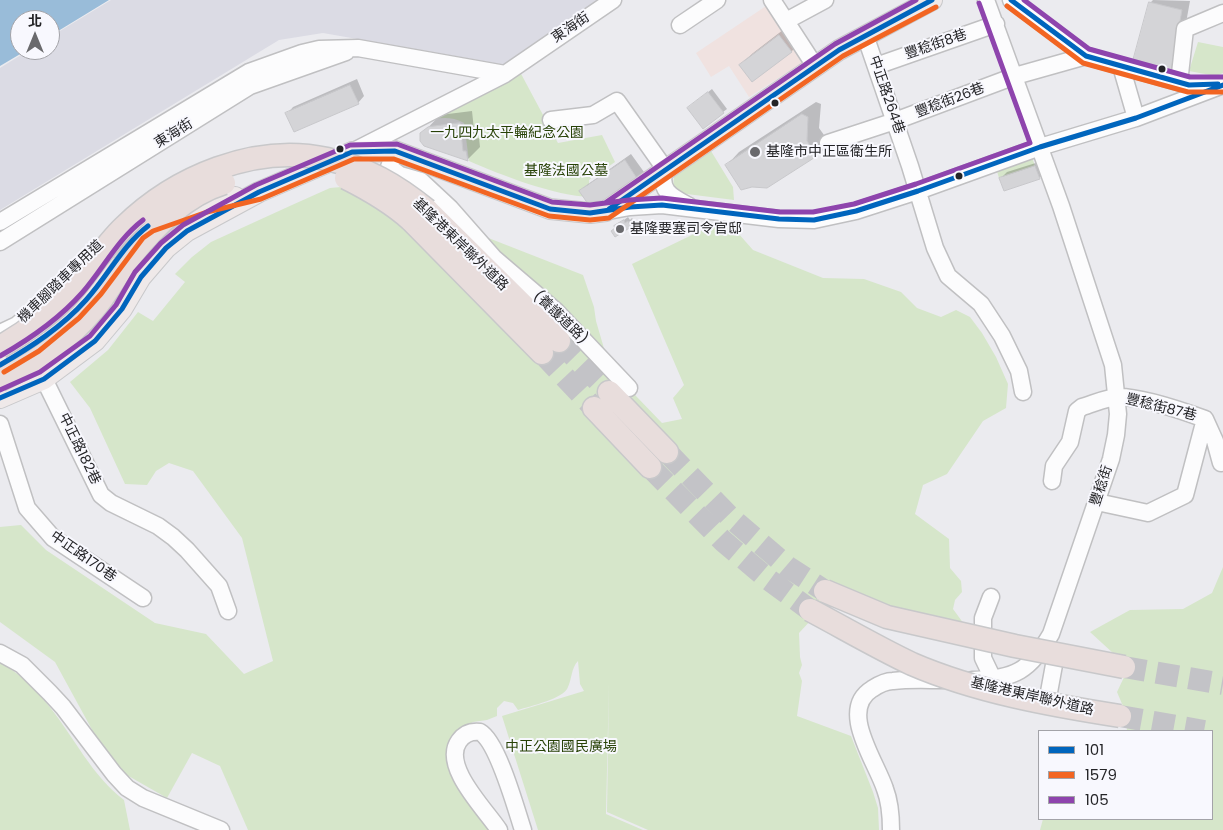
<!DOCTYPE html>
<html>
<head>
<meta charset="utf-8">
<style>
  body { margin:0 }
  #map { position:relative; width:1223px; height:830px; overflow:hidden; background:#ebebef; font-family:Poppins,"Noto Sans TC",sans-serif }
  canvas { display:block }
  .legend { position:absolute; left:1038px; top:730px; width:175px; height:90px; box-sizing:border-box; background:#f8f8fe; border:1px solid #a3a3a8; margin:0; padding:6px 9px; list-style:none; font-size:15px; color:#242427 }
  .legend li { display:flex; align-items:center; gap:10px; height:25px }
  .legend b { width:25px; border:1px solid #a3a3a8 }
  .north { position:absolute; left:10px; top:10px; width:50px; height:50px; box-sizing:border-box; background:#f8f8fe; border:1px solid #a3a3a8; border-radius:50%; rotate:0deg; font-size:14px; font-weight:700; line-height:20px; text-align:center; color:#242427 }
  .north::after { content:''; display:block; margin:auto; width:18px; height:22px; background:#6a6a6d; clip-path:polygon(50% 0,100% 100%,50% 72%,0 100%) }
</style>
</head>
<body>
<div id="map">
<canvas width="1223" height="830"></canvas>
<ul class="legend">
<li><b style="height:6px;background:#0065bd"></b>101</li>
<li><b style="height:6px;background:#f26522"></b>1579</li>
<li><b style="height:6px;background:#8e44ad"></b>105</li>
</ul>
<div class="north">北</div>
</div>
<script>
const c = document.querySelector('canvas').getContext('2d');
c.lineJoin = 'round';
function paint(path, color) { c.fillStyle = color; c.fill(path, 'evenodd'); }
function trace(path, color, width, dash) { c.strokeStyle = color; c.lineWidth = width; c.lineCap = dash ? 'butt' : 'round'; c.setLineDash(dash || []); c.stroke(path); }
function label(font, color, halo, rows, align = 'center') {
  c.font = font + ' Poppins,"Noto Sans TC",sans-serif'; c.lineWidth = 4; c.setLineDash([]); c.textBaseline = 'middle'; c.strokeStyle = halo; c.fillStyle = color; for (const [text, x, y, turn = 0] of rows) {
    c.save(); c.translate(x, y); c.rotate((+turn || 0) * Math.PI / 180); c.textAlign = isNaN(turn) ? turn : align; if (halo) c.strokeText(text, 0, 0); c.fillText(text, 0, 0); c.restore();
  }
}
paint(new Path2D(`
  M769,4l36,57 -56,36 -20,-31 -18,11 -15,-24z`), '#f0e2e0');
paint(new Path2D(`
  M111,0h489l-95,65 -182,-32 -44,7 -279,170v-142l29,-18h21v-13z`), '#dbdbe4');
paint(new Path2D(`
  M1198,42l25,5v26l-7,3 -27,-5z
  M519,70l39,73 44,-8 13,27 -26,18 1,17c-35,-1 -89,-22 -121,-36l-5,-38c-13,-7 -24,-5 -38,-3z
  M711,151l22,36 1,13 -55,-7 -6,-6 1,-10z
  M1032,157l3,9 -36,12 -3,-10z
  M385,183l60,38 138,54 11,32 2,14 14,48 52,54 20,-4 -9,-21 11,-13 -52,-121 64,-31 24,-9 18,9 15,17 70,28 41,1 37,13 16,16 24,9 15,-7 14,7 12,16 14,24 12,27 -2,24 -23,13 -36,53 -24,11 -8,29 34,25 1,29 11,13 1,11 -7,8 -2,9 11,15 -47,-10 -89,-25 -16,30 -13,14 1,24 2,8 -3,8 3,8 -5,35 54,20 22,56 5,16 1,22h-231l-41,-18 2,-130 -3,132 37,16h-105l-36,-114 82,-25 -4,-7 -2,-23c-7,7 -6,18 -10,26 -4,12 -38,19 -50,23l-5,-7 -9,-2 -7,7v8l-10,4 -14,2 -13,7 -9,10 -3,11 45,80h-245l-28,-64 -28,-13 -25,45 -49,-28 -22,-33 -41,-75 -55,-40v-95l21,-2 25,25 109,73 51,11 38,40 29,-13 -31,-123 -49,-67 -24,-8 -13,8 -9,14 -22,-1 -35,-76 -20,-26 38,-32 30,-38 15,9 32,-39 -10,-8 17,-17 19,-15 81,-37 38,-17z
  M1223,567v263h-183l3,-11h169v-88h-85l-2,-20 -8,-19 9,-19 -12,-19 -24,-22 40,-22 53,-1 29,-16z
  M0,662c19,11 36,27 49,44 25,31 43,70 75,94l6,30h-130z`), '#d6e6ca');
paint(new Path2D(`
  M0,0h109l-59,36v-16h-30v30h7l-27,16z`), '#99bcd9');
paint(new Path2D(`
  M1153,0l37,1 -11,60 -8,8 -21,-66z
  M792,23l12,15 -12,13 -40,30 -12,-16 13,-12z
  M357,79l7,17 -6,7 -71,11 6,-7z
  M712,89l15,20 -4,3 -30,-8z
  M816,102l5,2 -2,24 10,14 -13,13 -89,10 12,-13z
  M472,111l3,28 4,-1 1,9 -13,13 -45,-26 18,-19z
  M631,154l13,18 -6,7 -57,12 6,-6z
  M1042,161l3,11 -6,6h-38l6,-6z
  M628,217l2,3 2,-2 3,4 -19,13v-9z`), '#0003');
const building = new Path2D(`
  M1149,2l33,8 -11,61 -38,-10z
  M779,35l13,17 -40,30 -13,-17z
  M350,85l9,19 -65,28 -9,-19z
  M708,92l16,21 -21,16 -16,-21z
  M802,114l6,3 -1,24 10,15 -50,32 -15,-1 -11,3 -16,-25z
  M460,123l3,28h3l2,10 -44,-15 -4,-5v-8l8,-6z
  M625,160l13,20 -45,31 -14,-20z
  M1035,166l5,13 -36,12 -5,-13z
  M624,220l1,3 3,-2 3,6 -16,10 -4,-6 4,-3 -1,-2z`);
paint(building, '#d4d4d7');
trace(building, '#c8c8cb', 1);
trace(new Path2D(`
  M559,341l50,51
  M542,353l52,55
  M667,452l63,65 58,50 37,24
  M650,467l73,74 46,39 41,30
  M1124,667l99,17
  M1120,716l84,15`), '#c3c3c7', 22, [22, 11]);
const minor = new Path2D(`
  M772,0l43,66
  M1011,0l75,56 103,29h24
  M786,21l39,-21
  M680,25l37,-25
  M865,35l45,131 25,82 13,28 33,28 21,32 17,35 4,21
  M876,66l120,-42
  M1121,66l15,52
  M1174,81l6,-7 5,-45 38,-16
  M551,120l42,-5 24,-14 48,68c-7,22 7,28 24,37
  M828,143l67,-22 120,-45 71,-20
  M356,150l149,-76
  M395,151l-6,16 11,8 21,6 29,27 44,50 62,53 73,77
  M608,211l22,-4 32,-2 117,14 35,1 42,-9 62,-20 122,-44 96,-29 87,-33
  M0,222l249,-150 53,-19 17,-4 39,-1 147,26 108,-74
  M0,242l250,-156 96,-34
  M0,333l17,-8 31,-26 34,-35
  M44,379l57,116 10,8 47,23 15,11 14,13 32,36 9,25
  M0,424l27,84 26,30 90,60
  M1052,481l2,-15 16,-24 7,-31 5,-4c11,-3 25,-10 37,-10 22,0 64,14 86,22l10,22 6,22
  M1097,502l51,11 37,-18 20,-76
  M991,597l-8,21v40l10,21
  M0,653l22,12 28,28 13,14 51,67 13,14 16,10 78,32
  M972,680c44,-1 57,-9 79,-46l60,-175 5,-24 2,-21 -5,-49 -52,-159 -75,-206
  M1047,703l9,-49
  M499,830c-13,-20 -58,-64 -40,-89 5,-7 12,-10 21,-9 18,10 36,77 43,98
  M891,830c0,-14 -1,-28 -6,-41 -9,-28 -47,-79 -13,-100 6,-4 14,-8 21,-8 16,-2 34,-1 50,-1`);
const major = new Path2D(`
  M174,215l31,-10 30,-8
  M0,365c11,-7 23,-13 34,-20 31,-20 56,-49 77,-78
  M0,398l44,-19 51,-38 27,-32 19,-32 25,-29 21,-17 72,-39 93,-40 43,-1 155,58 40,4 16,-2 233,-161 93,-50`);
const highway = new Path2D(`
  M427,210l132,131
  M411,220l131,133
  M609,392l58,60
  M594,408l56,59`);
trace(minor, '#c0c0c2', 19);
trace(major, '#c8c8ca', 22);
trace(highway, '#c8c8ca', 25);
trace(minor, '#fcfcfd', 16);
trace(major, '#efe9e9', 20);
trace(highway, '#e8dddc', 22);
const highwayBridge = new Path2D(`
  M346,178c24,12 45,24 65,42
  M0,347c23,-13 54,-35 71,-55 18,-21 33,-46 53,-65 51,-50 131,-84 203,-68 40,9 69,26 100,51
  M0,380c35,-17 68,-40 93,-70 14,-16 24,-36 37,-53 25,-31 55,-62 94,-74
  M825,591l62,26 128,29 109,21
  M810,610c34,18 68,38 102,54 65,28 138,41 208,52`);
trace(highwayBridge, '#c8c8ca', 25, []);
trace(highwayBridge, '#e8dddc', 22);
trace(new Path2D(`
  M1011,0l75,56 103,29 29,-1
  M609,209l230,-159 93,-50
  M0,365c31,-18 62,-38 86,-65 22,-24 36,-54 62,-74
  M0,398l44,-19 51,-38 27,-32 19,-32 25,-29 21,-17 72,-39 93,-40 43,-1 155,58 40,4 40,-6 32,-2 117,14 35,1 42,-9 62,-20 122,-44 96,-29 87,-33`), '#0065bd', 5);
trace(new Path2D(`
  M1007,6l76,57 105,29h35
  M4,372l35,-21 40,-33 22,-24 42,-56 10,-7 54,-19 54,-13 93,-40h40l155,57 41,4 19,-2 234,-162 93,-49`), '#f26522', 5);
trace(new Path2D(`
  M1024,0l65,49 101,28h33
  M605,203l230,-159 81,-44
  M0,356c30,-17 59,-37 82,-63 21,-24 35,-53 61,-73
  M0,390l40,-18 50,-36 26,-31 19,-33 26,-29 22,-18 73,-40 94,-40 47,-1 155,58 38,3 39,-5 33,-2 118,14h33l41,-8 62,-20 114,-41 -51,-140`), '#8e44ad', 5);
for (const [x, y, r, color] of [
  [1162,69,4.5,"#242427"],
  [775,103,4.5,"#242427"],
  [340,149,4.5,"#242427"],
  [755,152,6,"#6a6a6d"],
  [959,176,4.5,"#242427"],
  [620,229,5,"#6a6a6d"]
]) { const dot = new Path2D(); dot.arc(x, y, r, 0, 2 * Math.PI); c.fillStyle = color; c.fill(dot); trace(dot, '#f8f8fe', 2); }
label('14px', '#242427', '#f8f8fe', [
  ["東海街",571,28,-34],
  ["豐稔街8巷",936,45,-19],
  ["中正路264巷",886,95,71],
  ["豐稔街26巷",950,101,-21],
  ["東海街",174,134,-32],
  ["基隆港東岸聯外道路",460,245,44],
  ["機車腳踏車專用道",61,282,-44],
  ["(養護道路)",560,318,44],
  ["豐稔街87巷",1161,408,14],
  ["中正路182巷",79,449,64],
  ["豐稔街",1102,486,-72],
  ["中正路170巷",83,557,35],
  ["基隆港東岸聯外道路",1032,697,13]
]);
label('14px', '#284207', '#f8f8fe', [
  ["一九四九太平輪紀念公園",507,133],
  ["基隆法國公墓",566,171],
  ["中正公園國民廣場",561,747]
]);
label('14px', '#242427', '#f8f8fe', [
  ["基隆市中正區衛生所",766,152],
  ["基隆要塞司令官邸",630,229]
], 'left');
</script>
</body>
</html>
